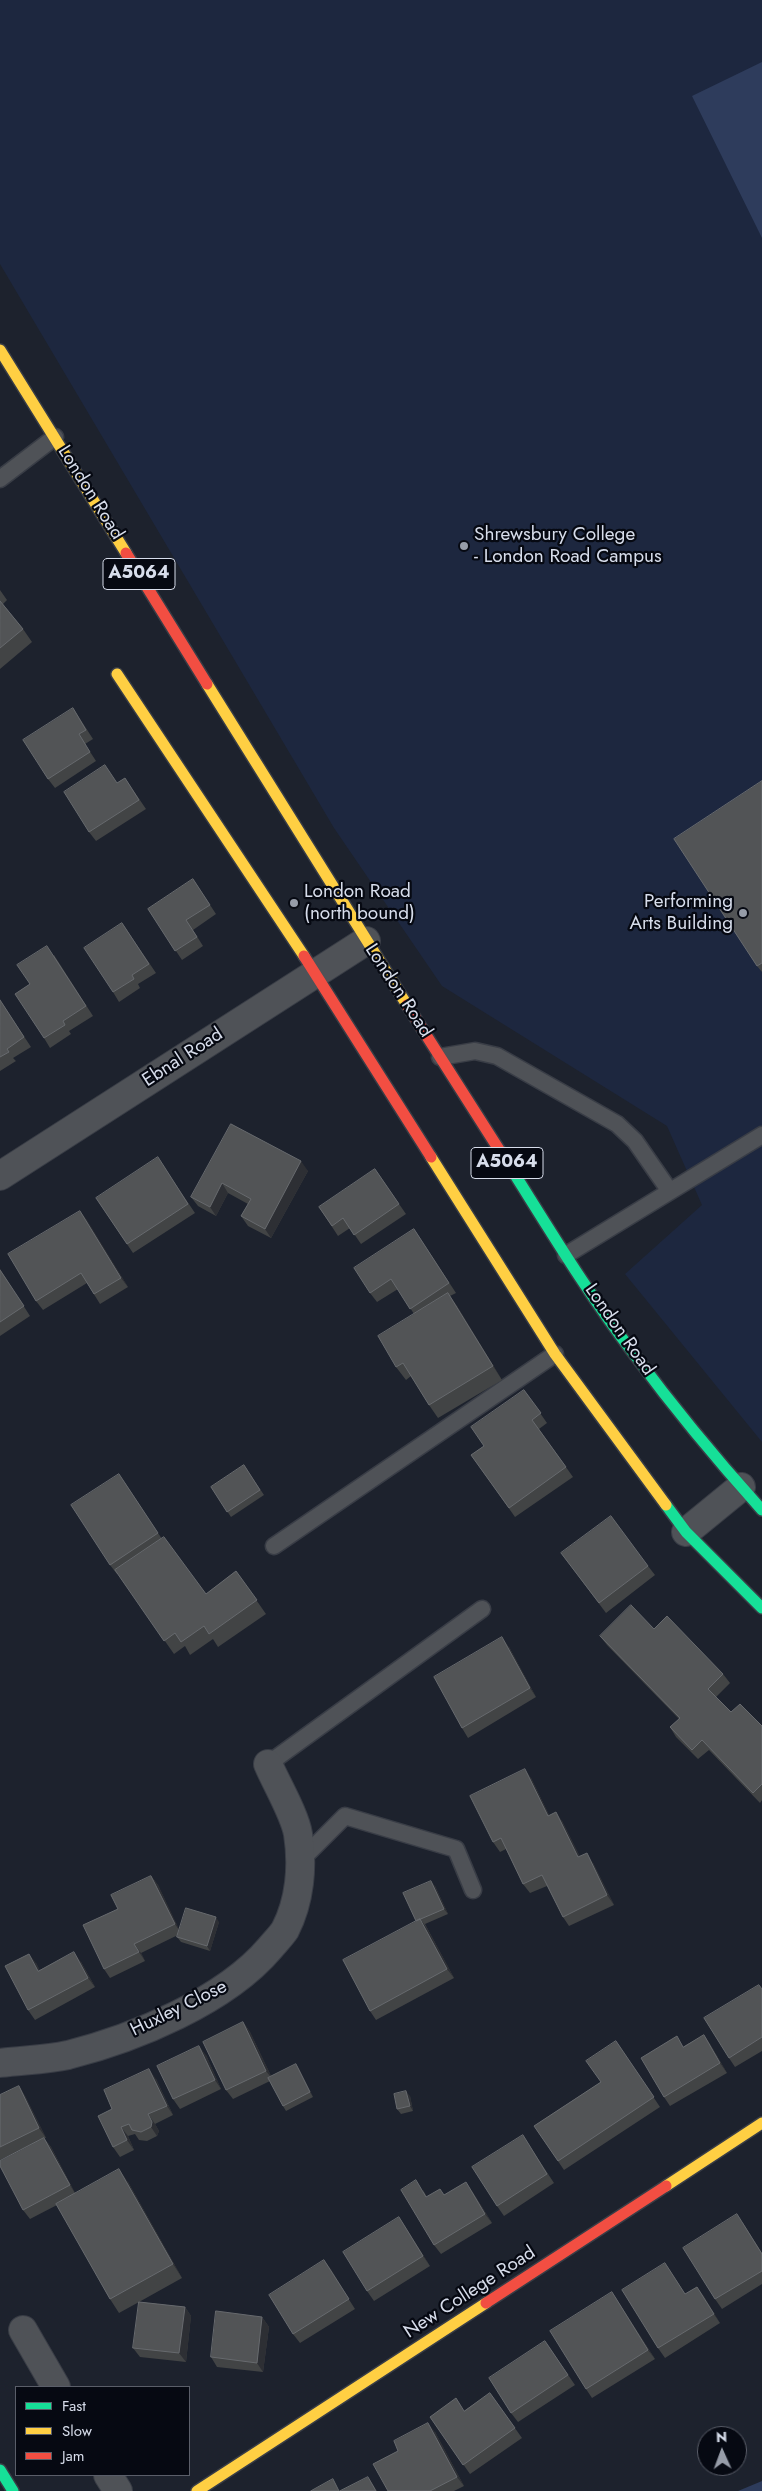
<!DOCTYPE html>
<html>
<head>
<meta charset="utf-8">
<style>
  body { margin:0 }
  #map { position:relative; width:762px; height:2491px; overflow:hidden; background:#1d222d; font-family:Jost,sans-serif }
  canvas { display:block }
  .legend { position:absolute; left:15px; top:2386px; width:175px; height:90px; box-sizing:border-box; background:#060912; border:1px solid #5a5e69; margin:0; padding:6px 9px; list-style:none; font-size:15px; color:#d7ddeb }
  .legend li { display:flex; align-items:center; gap:10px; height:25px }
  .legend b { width:25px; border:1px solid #5a5e69 }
  .north { position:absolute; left:697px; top:2426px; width:50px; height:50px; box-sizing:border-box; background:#060912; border:1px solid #5a5e69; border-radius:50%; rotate:358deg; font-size:14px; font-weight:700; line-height:20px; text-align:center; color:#d7ddeb }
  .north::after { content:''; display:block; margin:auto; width:18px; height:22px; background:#969ca8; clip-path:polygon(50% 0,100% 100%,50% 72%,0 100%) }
</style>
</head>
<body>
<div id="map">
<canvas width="762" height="2491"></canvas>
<ul class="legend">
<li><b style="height:6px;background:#16e098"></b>Fast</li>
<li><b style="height:6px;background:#ffcf43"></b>Slow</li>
<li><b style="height:6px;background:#f24e42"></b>Jam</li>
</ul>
<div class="north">N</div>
</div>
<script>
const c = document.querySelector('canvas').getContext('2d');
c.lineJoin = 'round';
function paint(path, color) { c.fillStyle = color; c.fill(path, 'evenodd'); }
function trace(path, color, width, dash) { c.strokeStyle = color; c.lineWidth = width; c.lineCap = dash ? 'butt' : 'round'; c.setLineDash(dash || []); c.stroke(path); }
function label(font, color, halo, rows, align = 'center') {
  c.font = font + ' Jost,sans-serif'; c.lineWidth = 4.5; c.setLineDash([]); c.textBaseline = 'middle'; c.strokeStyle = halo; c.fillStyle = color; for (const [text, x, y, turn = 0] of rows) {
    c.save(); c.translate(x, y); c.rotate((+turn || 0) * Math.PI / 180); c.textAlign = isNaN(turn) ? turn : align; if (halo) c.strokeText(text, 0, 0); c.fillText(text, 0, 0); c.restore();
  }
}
paint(new Path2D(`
  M0,0h762v1442l-137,-168 77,-69 -35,-79 -225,-140 -108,-158 -334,-564z`), '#1d273f');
paint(new Path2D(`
  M762,62v176l-70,-142z
  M762,2481v10h-24z`), '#2e3c5c');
const lane = new Path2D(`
  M0,479l55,-42
  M440,1057l35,-6 22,5 120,68 18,17 34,49
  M566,1255l196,-120
  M274,1546l281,-192
  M268,1764l214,-155
  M301,1860l44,-44 111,33 17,41`);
const street = new Path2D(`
  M0,1176l366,-235
  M686,1532l55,-45
  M0,2063c22,-3 46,-3 68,-8 67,-17 157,-54 202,-107 5,-6 11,-12 15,-18 15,-29 18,-64 13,-96 -3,-19 -22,-51 -30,-70
  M23,2330l33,57
  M108,2475l10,16`);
const fast = new Path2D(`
  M512,1170c39,62 77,125 122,184 40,54 83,106 128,156
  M666,1505l20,27 76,76
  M0,2470l13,21`);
const slow = new Path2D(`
  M0,350l126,203
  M117,674l187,282
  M207,684l200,321
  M431,1157l124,197 111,151
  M666,2186l96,-63
  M197,2491l289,-188`);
const jam = new Path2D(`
  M126,553l81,131
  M304,956l127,201
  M407,1005l105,165
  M486,2303l180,-117`);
trace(lane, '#393d46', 19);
trace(street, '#393d46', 30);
trace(fast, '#393d46', 14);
trace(slow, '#393d46', 14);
trace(jam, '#393d46', 14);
trace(lane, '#4f5257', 16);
trace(street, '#4f5257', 28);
trace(fast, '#16e098', 11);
trace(slow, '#ffcf43', 11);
trace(jam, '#f24e42', 11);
paint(new Path2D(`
  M0,590l7,10 -4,4 20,25 9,13 -32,27z
  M73,708l20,31 -8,5 11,17 -41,27 -7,-9z
  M125,778l21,31 -50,32 -7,-9 28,-49z
  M762,781v191l-5,-6z
  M193,879l23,35 -23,16 10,16 -21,14 -34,-51z
  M122,923l34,50 -18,11 2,4 -21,14 -6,-10z
  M54,955l39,61 -24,15 2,3 -21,14 -6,-10 -14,-54z
  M0,1000l31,47 -18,11 3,3 -16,10z
  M231,1124l77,47 -37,67 -23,-12 -7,-10 7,-12 -20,-11 -12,23 -18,-10 -7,-9z
  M164,1167l31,46 -62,40 -37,-55z
  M375,1169l31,45 -45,30 -11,-16 -12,8 -19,-29z
  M80,1211l48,76 -28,17 -13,-21 -44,27 -7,-9z
  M414,1229l42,64 -6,3 7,10 45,74 -64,38 -9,-13 -18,-29 -5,4 -10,-13 18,-53 -16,-25 -21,13 -7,-9z
  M0,1269l30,47 -30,20z
  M524,1390l23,33 -8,6 34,48 -58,40 -44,-62 13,-9z
  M244,1465l20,30 -33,22 -20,-30z
  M125,1483l37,56 44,55 30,-23 30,43 -48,33 -5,-8 -23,16 -5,-9 -11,8 -56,-80h-1l-7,-9z
  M561,1553l87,13 7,9 -49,38z
  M654,1629l69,45 7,9 -14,14 15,15 31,14v74l-2,3 -51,-53 -11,9 -22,-22 -6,-10 9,-8 -72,-74 -7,-9z
  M509,1647l27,50 -68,41 -6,-10z
  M531,1778l18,37 13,6 18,36 13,6 21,42 -45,21 -6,-9 -16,-31 -17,7 -7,-9 -17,-35 -6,3 -7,-10z
  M151,1876l7,9 21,45 40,-8 -9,29 -29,-9 -4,-5 1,-2 -37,18 4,8 -35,17 -6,-9 14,-60z
  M435,1886l13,28 -23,10 29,54 -78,42 -6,-9z
  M81,1962l14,25 -60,33 -7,-10 8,-47 4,8z
  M762,1989v62l-27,16 -6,-9z
  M243,2022l7,10 21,44 25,-12 3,5 14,28 -27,14 -3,-5 -13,-25 -37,18 -7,-9z
  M704,2035l6,9 17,29 -57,33 -6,-9 20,-51z
  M616,2041l44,66 -96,63 -30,-44 67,-44z
  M206,2055l15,34 -41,20 -7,-10z
  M156,2079l17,36 -18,9 4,7 -2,5 -10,5 -8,-1 -4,-6 -7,2 6,14 -14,7 -7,-10 -1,-38z
  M19,2086l6,10 21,42h-2l7,9 24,46 53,-11 54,96 -43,24 46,5 6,9 -5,46 -46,-5 -7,-9 6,-46 -20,11 -9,-14 -53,-94 -27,14 -7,-9 10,-66 -33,16v-65z
  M410,2096l3,15 -12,3 -4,-5z
  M529,2145l25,38 -50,33 -7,-10z
  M423,2190l4,7 45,-6 20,32 -51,31 -7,-9z
  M399,2217l31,49 -56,35 -7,-10z
  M743,2223l19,30v31l-40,25 -7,-10z
  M324,2260l31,49 -55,34 -7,-9z
  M665,2263l20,31 12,-7 23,36 -55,35 -7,-10z
  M612,2292l43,67 -63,39 -6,-9z
  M262,2317l7,10 -6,45 -46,-5 -6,-10z
  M545,2341l30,44 -57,37 -7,-9z
  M490,2393l32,45 -52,36 -40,-57 34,-6z
  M435,2432l29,54 -10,5h-66l10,-40z`), '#424445');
paint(new Path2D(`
  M301,1161l7,10 -37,67 -6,-9z
  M222,1183l6,10 -12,23 -6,-9z
  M80,1211l7,9 41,67 -7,-9z
  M448,1293l9,13 45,74 -9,-14z
  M502,1637l7,10 27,50 -6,-9z
  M525,1769l6,9 23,47 -6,-9z
  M556,1812l6,9 23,46 -7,-10z
  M587,1853l6,10 21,42 -7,-10z
  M151,1876l7,9 23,48 -6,-9z
  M431,1881l4,5 13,28 -4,-5z
  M216,1917l3,5 -9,29 -3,-5z
  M420,1919l7,9 27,50 -7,-9z
  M134,1944l7,9 4,8 -6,-9z
  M74,1952l7,10 14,25 -7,-9z
  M29,1954l7,9 9,18 -7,-10z
  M243,2022l7,10 23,48 -7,-9z
  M704,2035l6,9 17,29 -7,-10z
  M199,2046l7,9 15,34 -6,-9z
  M296,2064l3,5 14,28 -3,-5z
  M149,2069l7,10 17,36 -6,-9z
  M19,2086l6,10 21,42 -7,-10z
  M406,2091l4,5 3,15 -3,-5z
  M148,2114l7,10 4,7 -2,5 -6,-9z
  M121,2127l7,9 6,14 -7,-10z
  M44,2138l7,9 25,48 -6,-10z
  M119,2169l9,13 54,96 -9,-14z
  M466,2182l6,9 20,32 -7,-9z
  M399,2217l6,9 25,40 -7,-10z
  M324,2260l7,9 24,40 -6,-10z
  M697,2287l7,9 16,27 -6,-9z
  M612,2292l6,10 37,57 -7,-9z
  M185,2307l6,9 -5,46 -7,-9z
  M262,2317l7,10 -6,45 -6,-9z
  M428,2423l7,9 29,54 -7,-9z
  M368,2477l6,9 3,5h-1z`), '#2d2f34');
const building = new Path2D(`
  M0,601l23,28 -23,19z
  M73,708l13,22 -7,4 11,18 -42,27 -25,-39z
  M105,765l12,18 8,-5 14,22 -50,32 -25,-40z
  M762,781v182l-5,3 -83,-127z
  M193,879l17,26 -24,15 11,17 -22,14 -27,-42z
  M122,923l27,41 -17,11 2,4 -21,13 -29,-44z
  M47,946l39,60 -23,15 2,4 -21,13 -29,-44 15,-10 -13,-19z
  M0,1000l24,37 -17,12 2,3 -9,5z
  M231,1124l70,37 -36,68 -24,-13 10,-17 -29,-16 -12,24 -19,-10z
  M158,1157l30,47 -61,40 -31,-46z
  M375,1169l24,35 -45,31 -11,-17 -11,8 -13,-19z
  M80,1211l41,67 -27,16 -13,-21 -45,28 -28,-47z
  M414,1229l35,54 -39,26 -19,-30 -21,14 -16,-25z
  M0,1270l24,36 -24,16z
  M448,1293l45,73 -64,39 -26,-42 -7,4 -18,-31z
  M524,1390l17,23 -9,7 34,47 -57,41 -38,-53 13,-9 -13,-19z
  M244,1465l16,25 -33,22 -16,-25z
  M119,1474l39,59 -48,32 -39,-60z
  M611,1516l37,50 -49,37 -38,-50z
  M164,1537l42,57 30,-23 21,29 -48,34 -5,-8 -23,16 -6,-9 -11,8 -49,-71z
  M631,1605l23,24 13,-13 56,58 -15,15 23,23 9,-8 22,22v58l-9,9 -51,-53 -10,10 -22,-23 10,-9 -80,-82z
  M502,1637l28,51 -68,40 -28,-51z
  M525,1769l23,47 8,-4 22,45 9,-4 20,42 -44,22 -21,-42 -19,9 -22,-46 -8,4 -23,-46z
  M151,1876l24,48 -41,20 5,8 -35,17 -21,-44 35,-16 -7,-14z
  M431,1881l13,28 -28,12 -13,-28z
  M186,1908l30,9 -9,29 -30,-9z
  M420,1919l27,50 -77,42 -27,-51z
  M74,1952l14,26 -60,32 -23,-44 24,-12 9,17z
  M759,1985l3,4v48l-33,21 -25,-40z
  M243,2022l23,49 -40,19 -23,-48z
  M704,2035l16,28 -56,34 -23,-39 36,-22 6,11z
  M616,2041l38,56 -96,64 -24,-35 67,-44 -15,-21z
  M199,2046l16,34 -42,19 -16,-33z
  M296,2064l14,28 -27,14 -15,-28z
  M149,2069l18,37 -19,8 4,8 -1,5 -10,5 -9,-2 -3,-6 -8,3 6,13 -14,7 -15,-31 14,-7 -8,-19z
  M19,2086l20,42 -39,19v-52z
  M406,2091l4,15 -13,3 -3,-15z
  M523,2135l24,39 -50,32 -25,-39z
  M44,2138l26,47 -47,25 -23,-44v-5z
  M119,2169l54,95 -63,35 -54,-95z
  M416,2180l10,17 14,-8 4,6 22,-13 19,32 -51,31 -33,-55z
  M737,2214l25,40v17l-47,28 -32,-51z
  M399,2217l24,39 -56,35 -24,-39z
  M324,2260l25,39 -56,35 -24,-39z
  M665,2263l20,31 12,-7 17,27 -56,34 -36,-58z
  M612,2292l36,58 -62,39 -36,-58z
  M139,2302l46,5 -6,46 -46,-5z
  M216,2311l46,6 -5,46 -46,-6z
  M545,2341l23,34 -57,38 -22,-35z
  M490,2393l25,35 -52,37 -33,-48 26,-19 8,13z
  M428,2423l29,54 -27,14h-42l-15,-27 25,-13 -4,-10z
  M368,2477l8,14h-36z
  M333,2479l6,12h-28z`);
paint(building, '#525456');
trace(building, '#676a6e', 1);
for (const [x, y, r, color] of [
  [464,546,5,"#969ca8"],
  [294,903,5,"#969ca8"],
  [743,913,5,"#969ca8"]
]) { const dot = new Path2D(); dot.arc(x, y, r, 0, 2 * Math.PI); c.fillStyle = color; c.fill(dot); trace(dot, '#060912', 2); }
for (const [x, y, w] of [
  [139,574,72],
  [507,1163,72]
]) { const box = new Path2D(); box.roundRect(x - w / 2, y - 15.5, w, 31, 4); c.fillStyle = '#060912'; c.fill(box); trace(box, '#d7ddeb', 1); }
label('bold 18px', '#d7ddeb', null, [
  ["A5064",139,574],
  ["A5064",507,1163]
]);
label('19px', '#d7ddeb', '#060912', [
  ["London Road",90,493,58],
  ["London Road",398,991,57],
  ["Ebnal Road",183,1058,-33],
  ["London Road",619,1330,55],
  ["Huxley Close",179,2009,-26],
  ["New College Road",470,2293,-33]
]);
label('19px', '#d7ddeb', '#060912', [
  ["Shrewsbury College",474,535],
  ["- London Road Campus",474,557],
  ["London Road",304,892],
  ["(north bound)",304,914],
  ["Performing",733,902,"right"],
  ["Arts Building",733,924,"right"]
], 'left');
</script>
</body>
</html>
